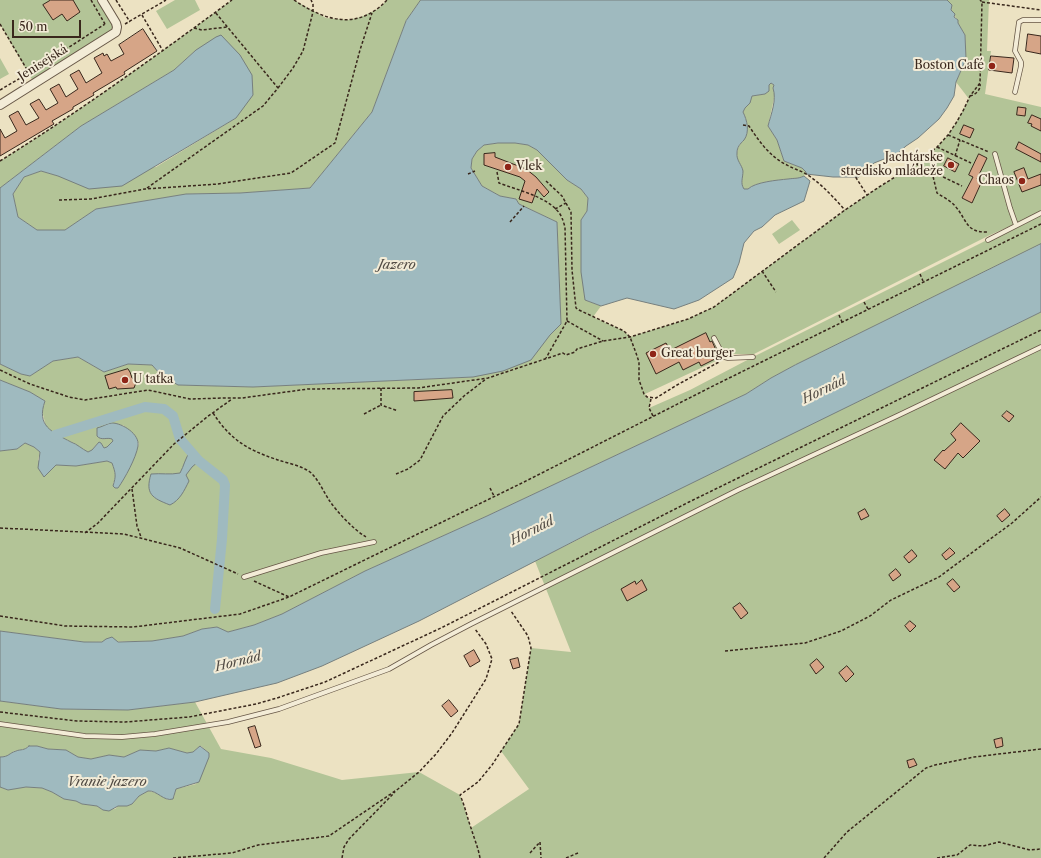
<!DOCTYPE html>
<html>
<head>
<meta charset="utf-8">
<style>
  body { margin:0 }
  #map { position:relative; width:1041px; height:858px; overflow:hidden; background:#ece2c2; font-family:"Libre Caslon Text",serif }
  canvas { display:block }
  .scale { position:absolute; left:12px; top:20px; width:69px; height:18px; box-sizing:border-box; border:2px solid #39271c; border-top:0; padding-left:5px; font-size:12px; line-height:14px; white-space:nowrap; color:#39271c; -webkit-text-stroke:3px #f3ecd7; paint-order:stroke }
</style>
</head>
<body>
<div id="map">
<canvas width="1041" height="858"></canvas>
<div class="scale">50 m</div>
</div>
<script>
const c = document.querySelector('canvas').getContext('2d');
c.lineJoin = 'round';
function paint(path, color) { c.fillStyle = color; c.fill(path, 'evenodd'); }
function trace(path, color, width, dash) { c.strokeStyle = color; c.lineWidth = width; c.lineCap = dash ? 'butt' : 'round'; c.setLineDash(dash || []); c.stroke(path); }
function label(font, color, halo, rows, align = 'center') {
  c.font = font + ' "Libre Caslon Text",serif'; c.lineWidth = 4; c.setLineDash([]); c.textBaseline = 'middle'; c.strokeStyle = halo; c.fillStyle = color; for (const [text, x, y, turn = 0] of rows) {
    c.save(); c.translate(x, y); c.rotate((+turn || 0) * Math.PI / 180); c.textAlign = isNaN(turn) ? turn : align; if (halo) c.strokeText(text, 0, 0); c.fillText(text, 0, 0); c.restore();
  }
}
paint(new Path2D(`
  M0,0h102l15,27 -83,56 -34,-59z
  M175,0h20l5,10 -33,19 -11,-18z
  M232,0h62l32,18 22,2 13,-3 17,-8 9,-9h34l-15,21 -34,91 -62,76 -70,5 -54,1 -90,15 -31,21h-28l-19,-13 -5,-23 11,-17 17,-6 17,5 98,-9 80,-49 -40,-68 -22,20 -93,56 -81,62v-27c80,-50 156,-105 232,-161z
  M947,0h42l-2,51h4l-6,43 56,13v105l-53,24 -234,118h-23l-86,40 2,3 4,2 -2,9 41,-18 63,-33 288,-144v31l-246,121 -24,13 -25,16 -259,122 -122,55 -83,43 -28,11 -26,7 -12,-5 -14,2 -19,7 -31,5 -68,1 -84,-11v-180l17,-2 8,-6 9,4 6,5 -2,8 11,11 7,-6 20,1 31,-5 5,2c3,8 5,13 1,21l5,4 11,-19 10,-25 -5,-9 -11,-10 -22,14 7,-1 4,1 1,2 -6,6 -3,1 -3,-5 -2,-1 -7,8 -4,2 -8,-4 -6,-5 -19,-8 -9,-8 -4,-17 3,-9 -15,-9 -30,-12v-16l21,10 9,2 23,-15 25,-4 26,15 24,-8 24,1 9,10 17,10 75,2 220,-10 77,-42 11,-11 -4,-102 -38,-18 -3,-5 -16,-3 -18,-10 -11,-18 1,-9 5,-8 7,-6 14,-2h17l13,2 9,5 30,30 14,9 7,9 -1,13 -6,9 4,80 16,6 -8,11 31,14 6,6 58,-18 26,-12 131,-97 34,-23 37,-23 21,-17 11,-12 8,-12 13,-24 -13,-17 10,-23 -1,-24 -7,-12v-3c-6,-6 -7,-13 -11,-20zM979,154l8,4 -10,21 5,3 -10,21 -10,-5 11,-21 -4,-2z
  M0,58l9,16 -9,5z
  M771,83l3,2 -1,3 2,6 -7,32 9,14 7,21 18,7 4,4v2c-6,6 -10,4 -18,5 -10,1 -33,3 -40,10l-4,1c-3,-5 -2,-10 -3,-16 -1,-7 -5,-14 -4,-21 1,-8 3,-8 7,-14 5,-7 3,-19 -1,-27 2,-6 7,-9 9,-16l13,-2 4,-9z
  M792,220l8,10 -21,14 -7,-10z
  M1041,312v546h-1041v-71l8,3 18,-3 16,1 10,4 12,7 12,2 6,3 15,2 6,4 12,-1 3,-3h9l5,-2 7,-8 9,-5 9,2 11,7 6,-3 2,-8 20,-5 13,-31 -8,-7 -2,1 -6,5 -6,1 -18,-5 -13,3 -16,-1 -16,7 -15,-2 -18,4 -13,-2 -12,-7 -18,-1 -11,-3h-8l-4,3 -11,2 -6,5 -8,1v-56l61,8 67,1 67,-8 26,47 50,9 71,22 77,-8 41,23 11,33 58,-39 -28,-38 18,-27 12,-76 40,4 -36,-91 192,-96z`), '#b3c497');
const water = new Path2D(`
  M421,0h526l5,5 -1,5 4,4 -1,3 4,3v3l7,12 1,24 -10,23 -2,14 -7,12 -8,11 -21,19 -12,8 -9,8 -23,9 -15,14h-26l-27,-3v-2l-4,-4 -18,-7 -7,-21 -9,-14c3,-12 9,-26 5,-38l1,-3 -3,-2 -2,2v6l-4,3 -13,2 -2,7 -5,5 -2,4c4,8 7,20 1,28 -4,4 -7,7 -7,13 -1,7 5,12 6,18 0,7 -3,12 1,18h4c7,-7 30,-9 40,-10 6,-1 10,0 16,-3l6,5 -6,20 -29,14 -13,12 -8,4 -10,12 -5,20 -6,15 -34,22 -25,9 -47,-11 -26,8 -16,-6 -4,-28v-52l6,-9 1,-13 -7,-9 -14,-9 -30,-30 -9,-5 -13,-2h-17l-14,2 -7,6 -5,8 -1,9 11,18 18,10 16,3 3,5 38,18 4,102 -11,11 -19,25 -28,11 -30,6 -220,10 -75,-2 -17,-10 -9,-10 -24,-1 -24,8 -26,-15 -25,4 -23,15 -9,-2 -21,-10v-176l81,-62 93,-56 22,-20 20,-13 5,-2 19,20 12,20 1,20 -17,23 -114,68 -33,3 -31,-13 -17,-5 -17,6 -11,17 5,23 19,13h28l31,-21 90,-15 54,-1 70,-5 62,-76 34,-91z
  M1041,244v68l-453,222 -169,87 -97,45 -45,17 -82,19 -67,8 -67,-1 -61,-8v-70l84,11h18l4,-3 6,-2 6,5 34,-1 31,-5 19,-7 15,-2 11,5 26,-7 28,-11 83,-43 122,-55 259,-122 25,-16 24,-13z
  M0,380l30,12 15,9c-9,25 7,31 26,41 6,2 11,7 17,10l4,-2 7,-8 2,1 3,5 3,-1 6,-6 -1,-2c-5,-2 -11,2 -15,-3v-8c5,-1 11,-5 15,-5 10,0 28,11 26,23 -2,12 -13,32 -20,42h-3l-2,-2c3,-10 3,-12 -1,-23l-5,-2 -31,5 -20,-1 -12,12 -6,-9 2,-16 -6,-5 -9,-4 -8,6 -17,2z
  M190,452l5,3 4,6 -7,6 -6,8 3,6c-5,10 -9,19 -19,24 -18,-7 -25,-11 -19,-31 10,-1 19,1 29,-1 4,-7 5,-15 10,-21z
  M29,746h8l11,3 18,1 12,7 13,2 18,-4 15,2 16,-7 16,1 13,-3 18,5 6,-1 7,-6 9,7v4l-10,25 -23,7 -3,10c-9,3 -16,-9 -25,-8l-9,5 -7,8 -5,2h-9l-9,5 -6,-1 -6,-4 -15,-2 -6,-3 -12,-2 -12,-7 -10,-4 -16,-1 -18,3 -8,-3v-30c9,0 9,-4 16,-6 5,-2 8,0 13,-5z`);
paint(water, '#9fbabf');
trace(water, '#767f7e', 1);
trace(new Path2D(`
  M55,435l90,-28 19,2 9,7 7,23 19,22 24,19 2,5 -3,54 -7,70`), '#9fbabf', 10);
const building = new Path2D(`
  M51,0h22l7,12 -13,9 -5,-7 -9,6 -10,-15z
  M143,29l14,22 -33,21 1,2 -32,19 1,2 -21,12v2l-21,12 2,3 -54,32v-27l5,9 12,-7 -8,-15 9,-5 8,14 13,-7 -9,-14 9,-5 7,11 12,-7 -8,-14 9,-5 7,13 12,-8 -8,-14 9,-5 7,13 16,-10 -8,-15 9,-5 1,3 3,-2 4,7 13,-7 -5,-9z
  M1028,34l13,2v18l-15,-3z
  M991,56l23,2 -2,15 -23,-3z
  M1018,107l8,1 -1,8 -8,-1z
  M1032,115l9,4v12l-10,-5 1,-2 -4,-1z
  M964,125l10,4 -4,9 -10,-4z
  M1019,142l22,12v8l-25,-13z
  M495,153v4l31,12 10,8 13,15 -5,5 -7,-8 -5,14 -13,-4 6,-18 -5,-4 -36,-12v-11z
  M979,154l8,4 -10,21 5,2 -10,22 -10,-5 11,-21 -4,-2z
  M948,158l11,6 -4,8 -11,-6z
  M1024,168l4,11 13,-5v11l-19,7 -8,-20z
  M706,333l4,9 2,-1 7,16 -18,9 -2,-4 -16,8 -4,-8 -23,12 -10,-21 20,-10 4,7z
  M128,369l2,3 2,6 5,2 -3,8 -17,1 -1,-2 -7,2 -4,-13z
  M452,390l1,8 -39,3v-9z
  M1007,411l7,5 -5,6 -7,-6z
  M961,423l19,18 -17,17 -5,-5 -13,16 -11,-9 9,-10 1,1 12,-11 -5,-6z
  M865,509l4,7 -8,4 -3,-7z
  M1005,509l5,6 -8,7 -5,-6z
  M950,548l5,5 -9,7 -4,-5z
  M912,550l5,6 -8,7 -5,-6z
  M896,569l5,6 -8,6 -4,-6z
  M953,579l7,8 -6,5 -7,-8z
  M642,580l5,10 -20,11 -6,-12 14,-8 1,3z
  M740,603l8,10 -7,6 -8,-11z
  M910,621l6,5 -6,6 -5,-6z
  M474,650l6,11 -10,6 -6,-11z
  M518,658l2,9 -7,2 -3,-9z
  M817,659l7,8 -8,7 -6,-9z
  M847,666l7,8 -8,8 -7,-9z
  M449,700l9,11 -7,6 -9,-11z
  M255,726l6,20 -6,2 -7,-20z
  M1002,738l1,8 -7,2 -2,-8z
  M914,759l3,6 -8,3 -2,-7z`);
paint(building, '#d6a587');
trace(building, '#39271c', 1);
const service = new Path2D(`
  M1015,92l6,-26v-4l-6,-11 4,-29 4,-2h18
  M995,154l15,54 6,17
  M988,240l53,-27
  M714,338l10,19 4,1 25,-1
  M244,577l77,-24 53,-11
  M0,724l85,12 37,1 33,-3 73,-12 51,-13 110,-40 42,-24 40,-21 267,-134 159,-74 144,-69`);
const minor = new Path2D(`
  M0,105l116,-73 1,-5 -1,-4 -14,-23`);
trace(service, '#665646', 5.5);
trace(minor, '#665646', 10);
trace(new Path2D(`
  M91,0l14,24
  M116,0l14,22
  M294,0c31,21 64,31 93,0
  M982,2l59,8
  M142,15l21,36
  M0,24l29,49 76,-49
  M125,24l41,-24
  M194,28l8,2 25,-3
  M278,88l15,-20 10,-17 10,-39v-8l-2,-4
  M0,90l29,-17 2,3
  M970,96c5,-1 11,-6 10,-12
  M743,125l6,1c10,15 21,31 38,39 6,4 13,5 19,9 15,9 27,23 39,36
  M948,135l41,17
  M937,147l34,16
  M955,156l5,-16
  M0,161c80,-50 156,-105 232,-161
  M916,164l46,22
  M497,172l2,11c18,7 55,15 63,35 1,2 2,6 3,9l2,94 -21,37
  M932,172l5,21c6,4 14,8 18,13 12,13 10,27 33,26
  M853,173l14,22
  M468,174l7,-3
  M546,181l16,15 9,16 1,58 4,38 3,2 45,21 6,6 6,16 3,9v18l5,14 3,3 9,1 21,-13 42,-23
  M147,188l116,-82 15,-18 -63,-76
  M59,200l32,-1 54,-10 73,-5 73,-11 44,-30 25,-93 12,-37
  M555,209l11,-6
  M510,222l14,-16
  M762,271l14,21
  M920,274l3,7
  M864,302l4,7
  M839,315l3,7
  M567,321l36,20
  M0,370l30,14 39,13 16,3 63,-10 42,9 34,-1h18l66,-9 110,-1 70,-10 75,-25 3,2 9,-3 2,-3 26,-8 27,-4 58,-18 26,-12 131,-97 34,-23 37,-23 21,-17 11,-12 8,-12 7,-12 7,-15 10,-13 2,-81 -2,-2
  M381,388v17l17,6
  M651,399l-2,9 4,8
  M213,413c17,26 33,36 62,46 11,4 25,6 35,13 9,8 13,19 19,28 8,12 24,29 37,37
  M364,414l17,-9
  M396,474l12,-5 12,-9 23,-44 21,-20 22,-17
  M490,488l4,8
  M132,489l5,37 4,11
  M0,528l124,6 56,14 58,26
  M85,533l13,-10 76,-79 33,-27 25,-18
  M254,581l35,16
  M0,616l65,10 68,1 107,-13 49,-17 235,-115 191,-97 326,-161
  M725,651l80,-8 36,-12 29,-15 21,-16 48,-23 73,-54 29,-26
  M0,712l77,9 48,1 64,-5 67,-13 21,-6 48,-16 116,-54 248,-126 352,-172
  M540,842l1,16
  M530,853l10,-11
  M173,858l59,-5 26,-8 71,-9 69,-47 21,-17 17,-18 16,-21 34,-54 6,-20 -6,-15 -11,-15
  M342,858l2,-11 5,-8 46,-47
  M480,858c-2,-11 -6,-20 -9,-30 -4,-11 -6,-22 -11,-33l18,-13 14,-17 27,-41 12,-76 -3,-12 -17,-25
  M566,858l12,-5
  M824,858l23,-26 79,-64 9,-3 39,-8 67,-8
  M937,858l20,-3 13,-10 13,1 16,-4 31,8 11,-1`), '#39271c', 1.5, [3, 2]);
trace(service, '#f3ecd7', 4);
trace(minor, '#f3ecd7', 8);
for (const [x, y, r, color] of [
  [992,66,4,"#8f2418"],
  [951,165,4,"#8f2418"],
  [508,167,4,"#8f2418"],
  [1022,181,4,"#8f2418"],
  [653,354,4,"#8f2418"],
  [125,380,4,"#8f2418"]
]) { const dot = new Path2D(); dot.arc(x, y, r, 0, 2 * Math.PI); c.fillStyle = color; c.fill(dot); trace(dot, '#f3ecd7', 1.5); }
label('12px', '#39271c', '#f3ecd7', [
  ["Jenisejská",43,63,-32]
]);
label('12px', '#39271c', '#f3ecd7', [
  ["Boston Café",984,66],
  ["Jachtárske",943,158],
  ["stredisko mládeže",943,172],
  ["Vlek",516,167,"left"],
  ["Chaos",1014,181],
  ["Great burger",661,354,"left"],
  ["U taťka",133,380,"left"]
], 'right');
label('italic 13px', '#524c45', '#f3ecd7', [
  ["Jazero",397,265],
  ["Hornád",824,390,-26],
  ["Hornád",532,531,-27],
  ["Hornád",238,662,-14],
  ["Vranie jazero",107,782]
]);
</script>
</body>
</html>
